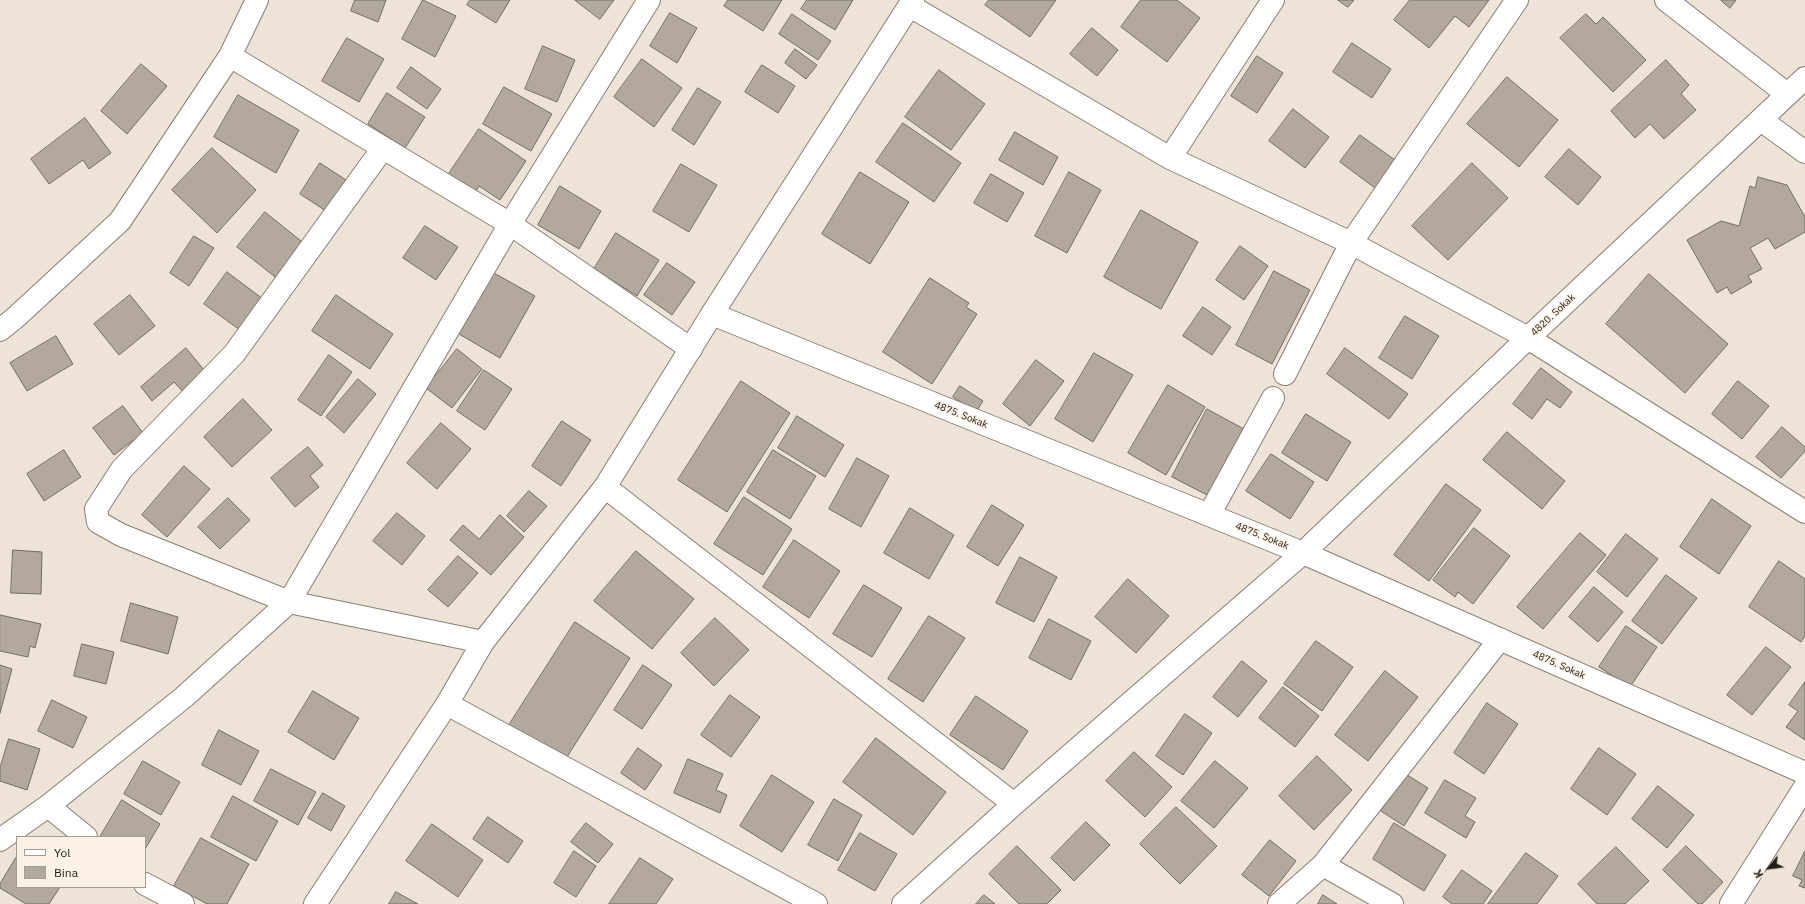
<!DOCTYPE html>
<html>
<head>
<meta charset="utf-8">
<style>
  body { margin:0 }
  #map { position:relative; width:1805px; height:904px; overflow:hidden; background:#eee3d7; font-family:"IBM Plex Sans",sans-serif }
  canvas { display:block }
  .legend { position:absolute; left:16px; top:836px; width:130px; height:52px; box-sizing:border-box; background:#fbf1e4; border:1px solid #a39c92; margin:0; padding:5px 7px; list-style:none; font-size:12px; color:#201d18 }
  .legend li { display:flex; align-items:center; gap:8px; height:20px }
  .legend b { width:20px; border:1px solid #a39c92 }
  .north { position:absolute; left:1749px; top:848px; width:40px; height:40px; -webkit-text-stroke:3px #fbf1e4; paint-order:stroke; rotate:241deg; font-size:11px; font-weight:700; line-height:16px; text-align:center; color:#201d18 }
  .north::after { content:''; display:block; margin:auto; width:14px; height:18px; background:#201d18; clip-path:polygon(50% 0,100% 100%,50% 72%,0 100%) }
</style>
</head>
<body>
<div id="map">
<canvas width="1805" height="904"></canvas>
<ul class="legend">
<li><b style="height:5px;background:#fff"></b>Yol</li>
<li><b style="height:11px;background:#b2a89d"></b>Bina</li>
</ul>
<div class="north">K</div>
</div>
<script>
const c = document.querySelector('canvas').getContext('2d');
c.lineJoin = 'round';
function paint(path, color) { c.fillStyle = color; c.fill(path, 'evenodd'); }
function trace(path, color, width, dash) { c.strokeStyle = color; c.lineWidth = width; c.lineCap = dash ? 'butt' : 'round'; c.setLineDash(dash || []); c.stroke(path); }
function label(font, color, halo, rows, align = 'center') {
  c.font = font + ' "IBM Plex Sans",sans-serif'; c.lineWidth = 3; c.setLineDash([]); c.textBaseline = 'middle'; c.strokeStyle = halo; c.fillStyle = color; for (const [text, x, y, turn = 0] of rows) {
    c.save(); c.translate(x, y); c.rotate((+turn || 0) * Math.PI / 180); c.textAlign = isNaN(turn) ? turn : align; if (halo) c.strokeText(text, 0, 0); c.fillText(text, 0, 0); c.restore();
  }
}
const building = new Path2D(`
  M355,0h31l-8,22 -27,-11z
  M423,0l33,16 -21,41 -33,-18z
  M470,0h40l-14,23 -29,-18z
  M575,0h39l-14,19z
  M728,0h54l-19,31 -39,-25z
  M807,0h46l-18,30 -34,-21z
  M989,0h67l-26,37 -45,-32z
  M1141,0h36l23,18 -33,44 -46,-35z
  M1338,0h16l-6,7z
  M1410,0h79l-20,27 -14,-11 -26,32 -35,-28z
  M1721,0h15l-6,8z
  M670,13l27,15 -20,35 -27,-17z
  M792,14l39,27 -13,19 -39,-26z
  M1586,14l10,10 7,-7 43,43 -33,32 -53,-54z
  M1092,28l26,22 -21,26 -27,-22z
  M347,38l37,21 -25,43 -37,-21z
  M1352,43l39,26 -19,29 -39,-26z
  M543,46l32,14 -18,42 -32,-13z
  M795,49l22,16 -11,14 -21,-16z
  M1257,56l26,17 -26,40 -26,-17z
  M642,59l40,29 -28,39 -40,-30z
  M1666,60l23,25 -8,9 15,16 -32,29 -14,-15 -15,14 -24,-27z
  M141,64l26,22 -40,48 -26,-23z
  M762,65l33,21 -17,27 -33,-21z
  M411,67l30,22 -14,20 -30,-21z
  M939,70l46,34 -34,46 -46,-33z
  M1507,77l51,43 -39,47 -52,-43z
  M504,87l48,27 -21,37 -48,-27z
  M698,88l23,14 -27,43 -22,-15z
  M387,93l38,24 -20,31 -37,-24z
  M238,95l61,35 -23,43 -62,-36z
  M1293,109l36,28 -24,31 -36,-27z
  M85,118l26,35 -22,16 -6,-9 -34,24 -18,-25z
  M903,123l58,40 -27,39 -58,-40z
  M479,129l47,32 -26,39 -21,-14 -6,10 -27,-18z
  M1015,132l43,25 -15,28 -44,-25z
  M1360,135l35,25 -20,28 -35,-26z
  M212,148l44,42 -39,43 -45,-43z
  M1569,149l32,28 -23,28 -33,-28z
  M320,163l26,17 -20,31 -26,-17z
  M1472,163l36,35 -60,62 -36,-34z
  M681,164l36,21 -28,47 -36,-21z
  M860,172l49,30 -39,62 -48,-30z
  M1069,172l32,18 -34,63 -32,-17z
  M991,174l33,19 -17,29 -33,-19z
  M1758,177l29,8 18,32v15l-30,17 -7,-11 -18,10 12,21 -14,7 4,6 -21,12 -4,-7 -10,6 -30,-53 34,-19 18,5 11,-40 5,2z
  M560,186l41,25 -22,38 -41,-24z
  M1141,210l57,32 -37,67 -57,-32z
  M265,212l41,33 -27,35 -42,-33z
  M425,226l33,21 -22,33 -33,-22z
  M616,233l43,27 -22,36 -43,-27z
  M194,236l20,12 -25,38 -19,-13z
  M1240,246l28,20 -24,34 -28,-20z
  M667,263l28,19 -23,33 -28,-20z
  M1274,271l36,19 -38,74 -36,-19z
  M227,272l36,27 -23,31 -36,-26z
  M494,273l41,23 -35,62 -41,-24z
  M1649,274l79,70 -43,49 -79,-69z
  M930,278l39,25 -3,4 11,7 -45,70 -49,-32z
  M130,295l25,31 -36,29 -25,-31z
  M336,295l57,39 -23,35 -58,-38z
  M1203,307l28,20 -19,28 -29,-19z
  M1405,316l34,20 -27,43 -33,-21z
  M56,336l17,28 -46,27 -17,-28z
  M186,348l22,27 -23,19 -11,-12 -22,19 -11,-14z
  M1345,348l63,46 -19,25 -62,-45z
  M457,349l25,20 -30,39 -26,-20z
  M1094,353l39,22 -40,67 -38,-23z
  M329,355l23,17 -31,44 -23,-16z
  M1036,360l28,21 -34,45 -27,-22z
  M1541,368l31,24 -12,16 -13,-9 -15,20 -19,-15z
  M484,370l28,19 -27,41 -28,-19z
  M358,379l18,15 -32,39 -18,-16z
  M741,381l49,32 -63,99 -49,-32z
  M1738,381l31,25 -27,33 -30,-25z
  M1168,385l37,22 -39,68 -38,-22z
  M960,386l23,15 -7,11 -23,-15z
  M243,399l29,31 -40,37 -28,-30z
  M123,406l20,27 -29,22 -21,-27z
  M1207,409l37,20 -35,67 -37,-19z
  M1306,414l45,28 -24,39 -45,-28z
  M797,416l47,29 -19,32 -47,-29z
  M562,421l29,19 -30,46 -29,-20z
  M441,423l30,26 -34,40 -30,-26z
  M1782,427l23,20v4l-24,27 -25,-21z
  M1507,432l58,49 -23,28 -59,-49z
  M308,447l15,18 -13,11 9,11 -24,20 -24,-29z
  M64,450l17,27 -37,24 -17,-27z
  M773,450l43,26 -26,43 -43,-27z
  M1271,454l43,28 -24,37 -44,-28z
  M857,458l32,18 -28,51 -32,-18z
  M184,466l26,23 -43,48 -25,-22z
  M1446,484l35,26 -52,71 -35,-26z
  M529,491l18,15 -23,26 -17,-16z
  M744,497l48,32 -29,46 -49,-31z
  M228,498l22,22 -30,29 -22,-22z
  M1712,499l39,27 -32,48 -39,-27z
  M992,505l32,20 -26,41 -31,-19z
  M910,508l44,27 -25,44 -45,-26z
  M397,513l28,23 -23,29 -29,-24z
  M500,515l24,22 -33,38 -41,-35 13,-15 16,14z
  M1474,528l36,28 -37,48 -15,-12 -3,5 -22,-17z
  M1580,533l26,22 -63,74 -26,-22z
  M1626,534l32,25 -31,38 -30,-25z
  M794,540l46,31 -31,47 -46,-31z
  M13,550l29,2 -1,42 -30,-1z
  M636,551l58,48 -42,50 -58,-48z
  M458,556l20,17 -30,34 -20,-17z
  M1020,557l37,20 -23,45 -38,-19z
  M1779,561l26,18v57l-4,6 -52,-35z
  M1666,575l31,23 -35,46 -30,-23z
  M1128,579l41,37 -33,37 -41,-36z
  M864,585l38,23 -30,49 -39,-23z
  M1594,587l29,25 -25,30 -29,-25z
  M131,603l47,14 -10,37 -47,-13z
  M0,615l41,9 -6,24 -5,-2 -2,11 -28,-6z
  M929,616l36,22 -42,64 -35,-23z
  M715,618l34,32 -35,36 -33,-33z
  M1049,619l42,22 -20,39 -42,-22z
  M575,622l55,36 -65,102 -56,-35z
  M1626,626l31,21 -27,40 -31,-20z
  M1316,641l37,26 -31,44 -38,-27z
  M82,644l32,8 -8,32 -32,-8z
  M1766,647l25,20 -39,48 -25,-20z
  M1242,661l25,20 -29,36 -25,-20z
  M0,665l12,4 -12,44z
  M643,665l29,20 -30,44 -28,-19z
  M1385,671l33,26 -50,64 -33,-26z
  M1805,682v58l-19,-13 12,-16 -9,-6z
  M1283,687l36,29 -24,31 -36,-29z
  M313,691l46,27 -25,42 -46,-28z
  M730,695l30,22 -29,40 -30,-22z
  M976,696l52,35 -25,39 -53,-35z
  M52,700l35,17 -14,31 -35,-17z
  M1487,703l31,21 -34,50 -30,-21z
  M1185,714l27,19 -29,42 -27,-19z
  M219,730l40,21 -18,34 -39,-20z
  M876,738l70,54 -33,43 -70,-53z
  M9,739l31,10 -13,41 -27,-9v-13z
  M638,748l24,17 -17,25 -24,-17z
  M1599,748l37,26 -29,41 -36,-26z
  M1134,752l38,35 -27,30 -39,-36z
  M1317,756l35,34 -38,40 -35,-34z
  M688,759l35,15 -7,16 11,5 -7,18 -46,-20z
  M143,761l37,21 -19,33 -37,-21z
  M1215,761l33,27 -34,40 -33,-27z
  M271,769l45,23 -18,33 -44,-24z
  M1404,773l24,15 -24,38 -23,-15z
  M772,775l42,27 -32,50 -42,-26z
  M1445,780l31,18 -11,18 10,6 -9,16 -41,-25z
  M1658,786l36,29 -27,33 -35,-29z
  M323,793l22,13 -14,25 -23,-13z
  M233,796l45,25 -22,40 -45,-24z
  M834,799l28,16 -24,46 -30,-16z
  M122,800l38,24 -15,25v-12h-45z
  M1176,807l41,39 -37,38 -40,-40z
  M488,817l35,24 -15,22 -35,-24z
  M1086,822l24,23 -36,36 -23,-23z
  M586,823l27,21 -15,19 -27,-21z
  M1394,823l52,32 -22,36 -51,-32z
  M432,824l51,36 -25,37 -52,-36z
  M860,833l37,21 -22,37 -37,-21z
  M201,838l48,26 -22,40h-20l-33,-18z
  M1270,840l26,21 -27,35 -27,-21z
  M1017,846l44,44 -14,14h-28l-30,-30z
  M1686,846l37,36 -21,22h-4l-35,-34z
  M1616,847l33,34 -24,23h-28l-19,-20z
  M574,851l22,15 -20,31 -22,-14z
  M1805,851v37l-6,-2 3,-6 -9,-4z
  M1526,853l32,23 -21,28h-49z
  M17,856v31h43l-11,17h-23l-26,-16v-4z
  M640,858l33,21 -17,25h-47z
  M1462,870l30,21 -9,13h-31l-9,-7z
  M396,892l22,12h-29z
  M984,895l11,9h-19z
  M1323,895l14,9h-19z`);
paint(building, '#b2a89d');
trace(building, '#756c61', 1);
const minor = new Path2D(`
  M1666,0l121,94
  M910,6l260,152 181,85 177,95 277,174
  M230,56l280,168 181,125
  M1761,120l44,32
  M383,148l-149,206 -112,115 -26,40 2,13 23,13 168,67 221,-378 139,-224
  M1170,158l103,-158
  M712,314l591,239 502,220
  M0,330l15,-12 105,-97 110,-165 27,-56
  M1285,374l66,-131 166,-243
  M605,487l409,317
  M1209,515l64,-117
  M447,704l369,200
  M48,806l38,31
  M0,840l48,-34 136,-109 105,-95 194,40
  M1323,865l69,39
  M145,884l38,20
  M903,904l111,-100 289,-251 225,-215 277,-260
  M1279,904l44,-39 177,-226
  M1731,904l74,-117`);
const tertiary = new Path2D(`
  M315,904l132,-200 36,-62 122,-155 107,-173 201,-314`);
trace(minor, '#887f73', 24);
trace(tertiary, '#887f73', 24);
trace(minor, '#fff', 22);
trace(tertiary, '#fff', 22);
label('10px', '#201d18', '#fbf1e4', [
  ["4820. Sokak",1553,315,-43],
  ["4875. Sokak",961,415,22],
  ["4875. Sokak",1262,536,22],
  ["4875. Sokak",1559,665,24]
]);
</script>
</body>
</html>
